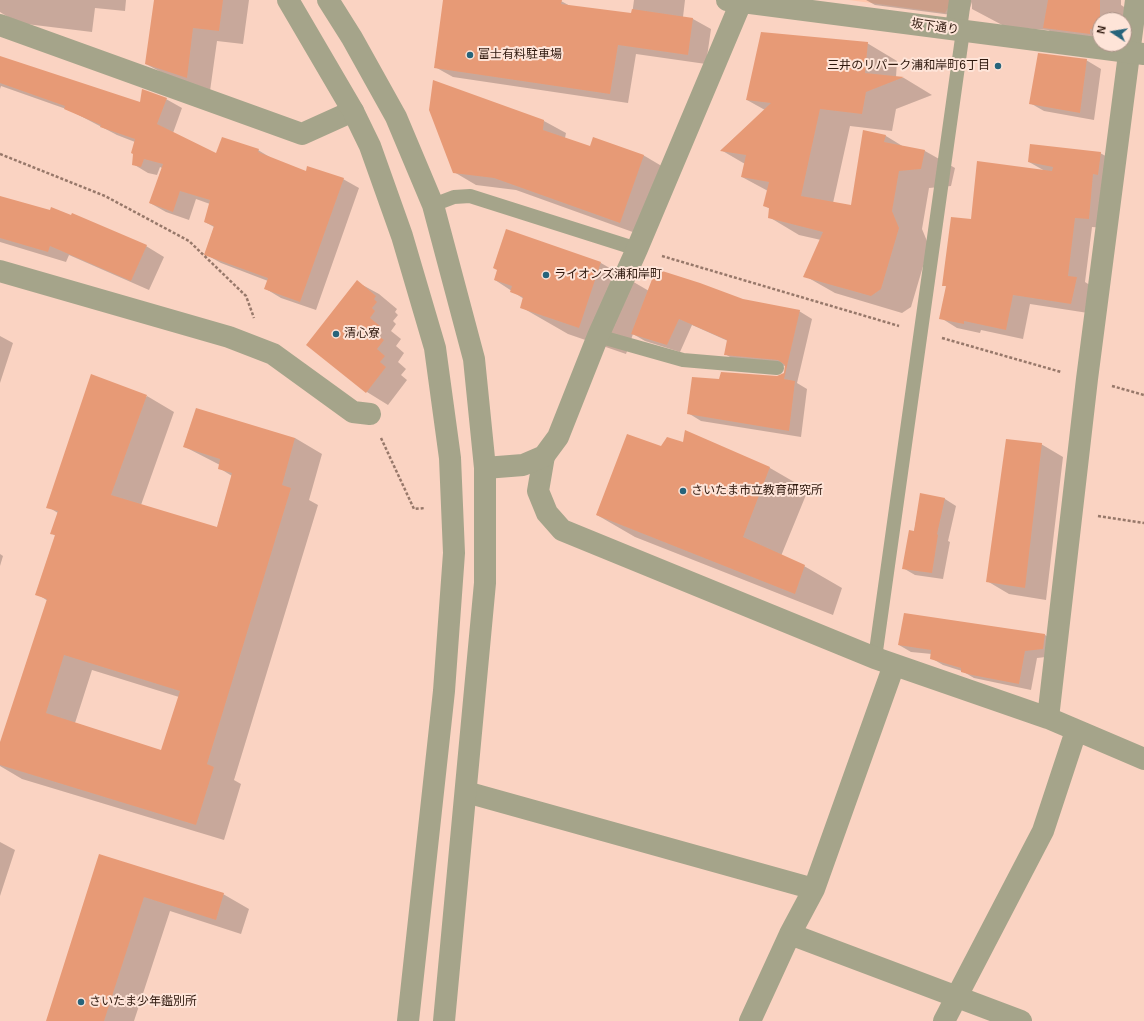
<!DOCTYPE html>
<html>
<head>
<meta charset="utf-8">
<style>
  body { margin:0 }
  #map { position:relative; width:1144px; height:1021px; overflow:hidden; background:#fad3c2; font-family:Helvetica,sans-serif }
  canvas { display:block }
  .north { position:absolute; left:1092px; top:12px; width:40px; height:40px; box-sizing:border-box; background:#fee4d8; border:1px solid #ab9287; border-radius:50%; rotate:282deg; font-size:11px; font-weight:700; line-height:16px; text-align:center; color:#2e180d }
  .north::after { content:''; display:block; margin:auto; width:14px; height:18px; background:#27647b; clip-path:polygon(50% 0,100% 100%,50% 72%,0 100%) }
</style>
</head>
<body>
<div id="map">
<canvas width="1144" height="1021"></canvas>
<div class="north">N</div>
</div>
<script>
const c = document.querySelector('canvas').getContext('2d');
c.lineJoin = 'round';
function paint(path, color) { c.fillStyle = color; c.fill(path, 'evenodd'); }
function trace(path, color, width, dash) { c.strokeStyle = color; c.lineWidth = width; c.lineCap = dash ? 'butt' : 'round'; c.setLineDash(dash || []); c.stroke(path); }
function label(font, color, halo, rows, align = 'center') {
  c.font = font + ' Helvetica,"Noto Sans JP",sans-serif'; c.lineWidth = 4; c.setLineDash([]); c.textBaseline = 'middle'; c.strokeStyle = halo; c.fillStyle = color; for (const [text, x, y, turn = 0] of rows) {
    c.save(); c.translate(x, y); c.rotate((+turn || 0) * Math.PI / 180); c.textAlign = isNaN(turn) ? turn : align; if (halo) c.strokeText(text, 0, 0); c.fillText(text, 0, 0); c.restore();
  }
}
paint(new Path2D(`
  M849,0h104l-8,13z`), '#ffc6ab');
paint(new Path2D(`
  M0,0h126l-1,11 -30,-3 -3,24 -74,-9 -18,-11z
  M155,0h94l-6,44 -26,-3 -7,50 -40,-14 -24,-13z
  M444,0h111l6,1 11,6 60,8 2,-15h51l-2,17 10,2 18,10 -5,35 -70,-10 -8,49 -175,-26 -18,-10z
  M866,0h255v5l11,7 -8,8h-24v24l-36,-5 -16,-9 -42,-3 -34,-18v-7l-5,15 -92,-12z
  M867,43l30,18 -1,16 8,1 28,17 -36,14 -4,22 -42,-5 -17,77 19,3 12,-75 22,5 18,11 21,4 30,17 -4,18 -22,2 -7,41 7,17 -18,61 -9,6 -67,-20 -30,-17 16,-36 -22,-5 -30,-18 1,-8 -6,-4 4,-14 -26,-14 3,-13 -24,-14 44,-40 -18,-10z
  M0,57l141,47 25,-5 16,9 -9,25 44,22 41,-5 15,9 33,13 37,7 16,9 -43,122 -35,-12 -15,-9 2,-8 -47,-18 -16,-9 9,-27 -9,-5 5,-18 -14,-5 -7,21 -23,-8 -16,-9 12,-35 -2,-1 -3,8 -9,-2 -15,-9 2,-22 -18,-7 -48,-25 -68,-24 -1,3z
  M1086,60l15,9 -7,51 -50,-9 -14,-8z
  M433,82l111,39 22,12 -1,5 25,10 53,7 22,13 -24,67 -125,-45 -40,-5 -22,-13z
  M1100,153l17,9 -12,66 -13,-1 -7,55 8,5 -5,26 -58,-9 -7,35 -42,-9 -1,3 -23,-5 -16,-10 6,-31 -3,-2 27,-65 74,-49 -16,-9z
  M0,197l146,49 18,11 -15,33 -80,-35 -3,7 -66,-20z
  M601,263l48,28 94,9 56,11 13,8 -15,64 10,6 -6,48 -100,-16 -13,-8 32,-33 57,-3 7,-3 2,-8 -48,-4 -13,-8 3,-13 -36,-16 -12,27 -35,-11 -12,-7 -7,20 -58,-20 -47,-27 3,-8 -29,-19z
  M357,282l22,12 18,15 -2,3 3,3 -5,6 3,3 -5,7 10,8 -5,7 8,7 -6,9 8,7 -5,6 6,5 -19,25 -21,-13 -60,-47z
  M0,336l13,7 -13,40z
  M147,396l27,16 -33,93 76,23 15,-52 -13,-8 1,-3 -35,-18 110,-9 27,16 -13,46 9,5 -84,275 7,4 -17,56 -202,-61 -22,-13v-19l48,-146 -11,-7 19,-58 -5,-3 7,-20 -10,-6zM92,670l87,27 -17,54 -87,-28z
  M685,431l85,37 38,22 -27,66 23,10 38,22 -9,27 -198,-78 -38,-22 65,-68 22,-4z
  M1041,444l22,13 -17,143 -37,-6 -22,-13z
  M921,494l24,5 11,7 -8,35 2,1 -7,37 -28,-4 -12,-7 11,-36z
  M0,554l3,2 -3,10z
  M1045,635l12,7 -2,14 -18,2 -6,32 -57,-12 -12,-7 -19,-6 -12,-7 1,-4 -21,-2 -12,-7z
  M0,842l15,8 -15,46z
  M100,855l123,39 26,15 -8,25 -71,-23 -36,110h-87z`), '#0003');
paint(new Path2D(`
  M154,0h69l-4,31 -26,-3 -6,50 -42,-14z
  M443,0h119l-1,4 70,9 1,-4 61,9 -5,37 -70,-10 -8,49 -176,-26z
  M1048,0h52v27l-3,-1v5l-7,-2v5l-47,-6z
  M761,32l107,10 -3,31 39,4 -38,15 -4,22 -42,-5 -19,87 50,9 12,-75 23,5 -2,7 41,8 -4,19 -22,2 -7,40 7,17 -18,61 -10,7 -68,-19 20,-45 -55,-14 1,-10 -6,-2 6,-24 -28,-5 5,-22 -26,-4 51,-48 -25,-3z
  M1038,53l49,6 -7,54 -51,-9z
  M0,56l140,46 2,-13 25,9 -10,26 59,29 6,-16 37,12 -1,3 48,19 1,-5 37,12 -44,124 -36,-13 4,-11 -64,-23 10,-29 -10,-4 6,-22 -30,-9 -7,21 -24,-9 14,-39 -19,-5 -3,8 -9,-2 1,-11 -2,-1 4,-14 -35,-12 1,-2 -37,-16 1,-3 -65,-23z
  M433,80l111,40 -1,10 47,16 3,-9 51,18 -24,68 -126,-45 -41,-5 -24,-63z
  M1030,144l71,8 -3,23 -5,-1 -4,45 -14,-1 -7,58 9,1 -6,27 -58,-9 -7,35 -42,-9v3l-25,-5 7,-33h-4l9,-69 20,2 6,-58 75,10 1,-4 -25,-5z
  M0,196l50,14 1,-3 20,8 1,-2 75,32 -16,36 -81,-35 -2,6 -48,-14z
  M506,229l95,33 -22,66 -59,-20 3,-11 -13,-5 2,-6 -18,-6 3,-10 -4,-2z
  M656,269l44,14 43,16 57,11 -16,69 11,2 -6,50 -102,-17 5,-37 27,2 2,-7 56,4 7,-3 1,-8 -7,-5 -54,-5 3,-15 -48,-21 -12,26 -36,-11z
  M357,280l19,16 -2,3 3,3 -5,6 3,3 -5,7 10,8 -5,7 9,7 -7,9 8,7 -5,6 6,5 -20,26 -60,-48z
  M91,374l56,21 -36,100 106,32 15,-54 -14,-4 2,-10 -37,-12 13,-39 99,30 -13,47 9,3 -84,276 7,3 -18,58 -196,-60v-23l47,-143 -12,-4 20,-60 -5,-1 8,-23 -12,-3zM64,655l116,36 -19,59 -115,-37z
  M685,430l85,37 -27,70 62,28 -10,29 -199,-79 31,-81 34,12 6,-9 16,5z
  M1006,439l36,4 -17,145 -39,-6z
  M920,493l25,5 -8,36 1,1 -6,38 -30,-4 7,-39 5,1z
  M904,613l141,21 -2,15 -18,2 -6,33 -47,-9 -11,-3v-4l-31,-9 1,-9 -33,-5z
  M99,854l125,39 -8,27 -72,-23 -40,124h-58z`), '#e79a76');
trace(new Path2D(`
  M0,154l105,42 84,45 57,55 8,22
  M662,256l237,70
  M942,338l119,34
  M1112,386l32,9
  M381,438l33,71 11,-1
  M1098,516l46,7`), '#97786a', 2.5, [3, 2]);
trace(new Path2D(`
  M433,205l21,-8 16,-1 167,53
  M598,336l85,24 94,8
  M875,658l88,-627`), '#a5a48a', 14);
trace(new Path2D(`
  M0,25l302,109 51,-23
  M956,29l4,-29
  M0,271l229,66 44,17 80,58 17,2
  M544,456l-6,35 9,22 15,17 313,128 173,60 96,41
  M1048,718l39,-339 49,-379
  M466,792l348,97
  M790,934l231,87
  M750,1021l40,-87 24,-45 80,-224
  M944,1021l99,-190 33,-100`), '#a5a48a', 22);
trace(new Path2D(`
  M288,0l65,111 17,35 32,90 33,112 15,110 4,95 -10,138 -36,330
  M328,0l24,38 44,79 37,88 41,154 11,109v115l-41,438
  M727,0l417,54
  M485,468l38,-3 21,-9 14,-19 40,-101 39,-87 105,-249`), '#a5a48a', 22);
for (const [x, y, r, color] of [
  [470,55,4,"#27647b"],
  [998,66,4,"#27647b"],
  [546,275,4,"#27647b"],
  [336,334,4,"#27647b"],
  [683,491,4,"#27647b"],
  [81,1002,4,"#27647b"]
]) { const dot = new Path2D(); dot.arc(x, y, r, 0, 2 * Math.PI); c.fillStyle = color; c.fill(dot); trace(dot, '#fee4d8', 1.5); }
label('12px', '#2e180d', '#fee4d8', [
  ["坂下通り",935,27,8]
]);
label('12px', '#2e180d', '#fee4d8', [
  ["富士有料駐車場",478,55],
  ["三井のリパーク浦和岸町6丁目",990,66,"right"],
  ["ライオンズ浦和岸町",554,275],
  ["清心寮",344,334],
  ["さいたま市立教育研究所",691,491],
  ["さいたま少年鑑別所",89,1002]
], 'left');
</script>
</body>
</html>
